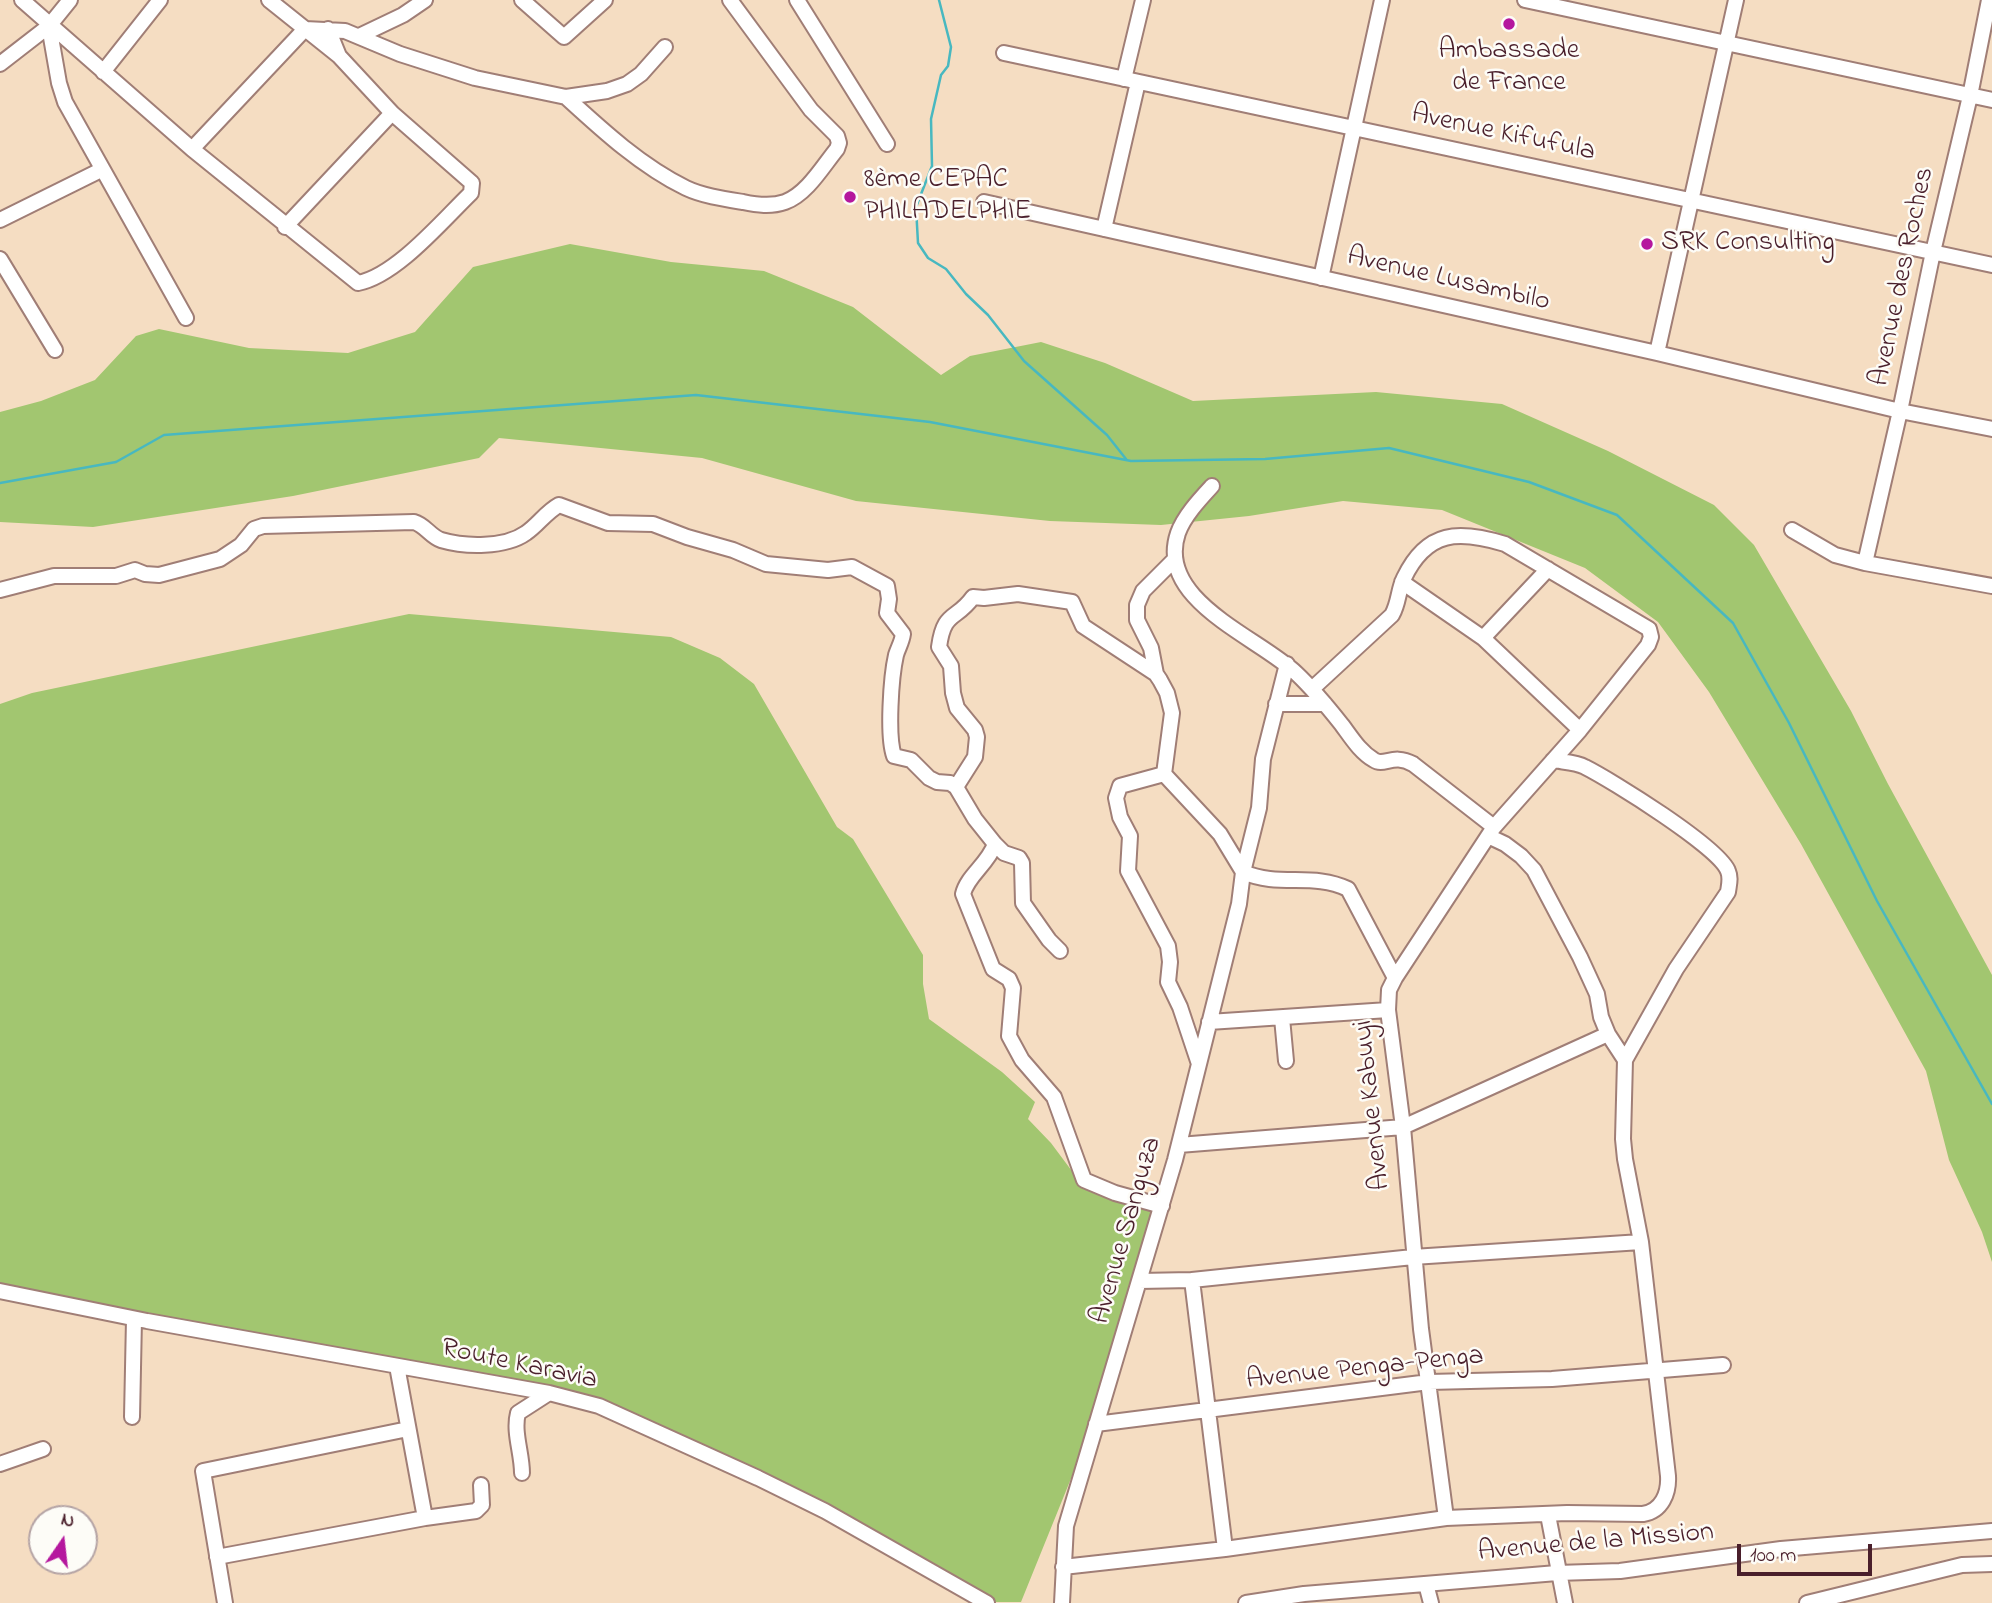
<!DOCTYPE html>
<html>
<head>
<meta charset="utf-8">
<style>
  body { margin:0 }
  #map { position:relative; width:1992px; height:1603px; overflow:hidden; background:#f5ddc2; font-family:"Indie Flower",sans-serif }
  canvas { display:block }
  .north { position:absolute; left:28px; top:1505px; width:70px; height:70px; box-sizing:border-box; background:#fdfcf7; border:2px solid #b5a4a5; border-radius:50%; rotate:14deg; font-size:19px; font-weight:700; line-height:28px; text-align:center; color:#4a1f2b }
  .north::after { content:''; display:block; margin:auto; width:24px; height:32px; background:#b5179e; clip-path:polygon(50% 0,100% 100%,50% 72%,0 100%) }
  .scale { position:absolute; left:1737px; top:1544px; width:135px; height:32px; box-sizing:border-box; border:4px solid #4a1f2b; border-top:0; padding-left:9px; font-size:21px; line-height:24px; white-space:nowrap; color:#4a1f2b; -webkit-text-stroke:5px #fdfcf7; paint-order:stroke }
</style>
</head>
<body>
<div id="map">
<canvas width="1992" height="1603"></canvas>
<div class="north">N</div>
<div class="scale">100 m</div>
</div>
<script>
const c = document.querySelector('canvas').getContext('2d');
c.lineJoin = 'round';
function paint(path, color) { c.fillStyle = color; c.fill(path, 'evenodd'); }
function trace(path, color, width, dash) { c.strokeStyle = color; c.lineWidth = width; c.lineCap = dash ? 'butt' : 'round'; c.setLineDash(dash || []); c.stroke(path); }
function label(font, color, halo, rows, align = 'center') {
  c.font = font + ' "Indie Flower",sans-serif'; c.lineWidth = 5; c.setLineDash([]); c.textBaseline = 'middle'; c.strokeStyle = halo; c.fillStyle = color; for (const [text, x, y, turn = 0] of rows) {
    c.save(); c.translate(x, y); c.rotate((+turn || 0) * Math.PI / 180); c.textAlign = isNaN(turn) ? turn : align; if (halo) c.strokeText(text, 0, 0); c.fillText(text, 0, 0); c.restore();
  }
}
paint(new Path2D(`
  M570,244l101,18 93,9 89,36 88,68 29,-19 71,-14 64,21 88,38 183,-9 126,12 106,47 106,54 40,40 97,166 37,73 104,191v287l-10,-30 -33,-72 -23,-89 -125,-227 -92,-152 -51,-70 -73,-54 -143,-58 -99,-9 -94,15 -88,9 -111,-4 -194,-20 -154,-43 -203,-20 -20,20 -186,38 -200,31 -93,-5v-110l41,-11 54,-21 41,-44 23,-7 90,19 99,5 67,-21 58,-65z
  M409,614l262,23 49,21 34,26 83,143 16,12 70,116v29l6,35 73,53 33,30 -7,17 23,24 35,47 76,16 -58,191 -83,205h-25l-117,-67 -234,-115 -645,-133v-583l32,-11z`), '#a2c670');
trace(new Path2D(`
  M939,0l12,47 -3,19 -7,9 -10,44 1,47 -16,41 2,36 10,15 18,11 20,25 22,21 36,46 83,74 19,24
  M0,483l116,-21 48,-27 532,-40 234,27 201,39 134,-2 124,-11 140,34 88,33 116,108 56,100 88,178 115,203`), '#48b8c0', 2.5);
const minor = new Path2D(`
  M22,0l170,149 166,134c38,-7 85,-63 113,-90l1,-10 -80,-70
  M269,0l70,56
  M522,0l42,37 41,-37
  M797,0l90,144
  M1525,0l467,100
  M49,26l10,57 6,19 121,216
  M305,29l40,2 55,23 75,24 91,19 41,-6 20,-7 14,-10 24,-27
  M359,36l44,-21 22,-15
  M1004,53l988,212
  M0,64l49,-38 21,-26
  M103,72l57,-72
  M1124,79l19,-79
  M566,97c36,33 75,69 120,91 17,8 38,11 57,14 14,3 28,5 42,0 22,-8 38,-36 52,-53l2,-6 -2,-7 -26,-26 -81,-110
  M192,149l113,-120
  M984,202l673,151 243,58 92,18
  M0,220l101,-50
  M285,227l107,-114 -53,-57 -11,-27
  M1104,229l34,-147
  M0,259l55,91
  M1321,278l61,-278
  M1657,353l79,-353
  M1212,486c-12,13 -28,30 -34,47 -23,67 80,104 118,140 17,16 31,33 46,52 9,12 18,27 32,35 10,7 19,-7 39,4l81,63
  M1792,530l43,25 30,8 127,23
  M1865,563l35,-152 33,-159 37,-156 19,-96
  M1402,582l81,56 97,92
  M0,590l54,-14h62l19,-6 10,4 14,1 61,-16 21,-14 13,-16 9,-3 151,-4c11,3 16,14 27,18 24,7 64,8 85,-7 12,-8 20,-21 33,-28l49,18 45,1 34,13 46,13 33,14 62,6 24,-3 35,19 2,13 -2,14 16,21c-1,8 -5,14 -7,21 -5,22 -9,81 -2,101l17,4 18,18 8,4 13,1 6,4 19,32 20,25 9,9 15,5 3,5 1,40 26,37 11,11
  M1483,638l65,-69
  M1156,674l-5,-26 -14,-28v-15l6,-14 31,-31
  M1313,688l79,-73c7,-12 6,-25 12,-37 23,-48 55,-48 101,-34l144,85 2,8 -3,8 -68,85 -86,97 -99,151 -6,12 -1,20 15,117 18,202 25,189
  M1276,704h49
  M1553,760c10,2 23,2 32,7 26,13 134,80 143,104 3,7 1,13 0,21l-52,77 -51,91
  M1164,774l-44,12 -4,12 4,19 10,19 -2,35 40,75 2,16 -2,20 12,25 19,57
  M1164,774l56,60 23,38c37,16 69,0 105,17l47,89
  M956,787l19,-30 2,-20 -2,-7 -18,-22 -4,-15 -2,-27 -12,-19c5,-37 17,-26 34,-50l11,1 34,-4 54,8 11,24 73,48 4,6 7,13 5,20 -8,61
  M995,844c-7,20 -28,32 -32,50l30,75 16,10 4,9 -4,48 13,24 32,37 30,83 31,13 47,13
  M1282,1018l4,43
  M1209,1022l179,-12
  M1179,1145l224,-18 205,-93
  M1192,1280l33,269
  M1139,1281l53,-1 221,-23 228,-15
  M0,1291l147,30 402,72 50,13 159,72 67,33 162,92
  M132,1417l2,-98
  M1096,1424l333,-42 123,-3 171,-14
  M0,1464l43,-15
  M522,1473c0,-20 -9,-41 -4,-60l31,-20
  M1548,1515l17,88
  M425,1518l51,-7 6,-6 -1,-20
  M217,1557l208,-39 -28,-152
  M1063,1567l162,-18 221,-31 121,-5 76,1c19,-3 26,-21 25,-38l-27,-234 -16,-83 -2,-20 2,-79 -17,-26 -7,-17 -4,-23 -17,-37 -46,-87 -13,-14 -16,-12 -17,-8
  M1426,1584l5,19
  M225,1603l-22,-132 205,-42
  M1062,1603l4,-77 109,-366 64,-256 4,-32 16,-64 4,-49 24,-95
  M1246,1603l58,-9 253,-21 63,-2 161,-22 211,-18
  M1807,1603l155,-38 30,-1`);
trace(minor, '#a07e76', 18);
trace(minor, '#fff', 14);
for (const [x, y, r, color] of [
  [1509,24,7,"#b5179e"],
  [850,197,7,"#b5179e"],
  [1647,244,7,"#b5179e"]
]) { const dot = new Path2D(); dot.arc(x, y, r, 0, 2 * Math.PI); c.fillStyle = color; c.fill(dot); trace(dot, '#fdfcf7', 2.5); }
label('28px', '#4a1f2b', '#fdfcf7', [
  ["Ambassade",1509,52,"center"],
  ["de France",1509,84,"center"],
  ["8ème CEPAC",864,181],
  ["PHILADELPHIE",864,213],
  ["SRK Consulting",1661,244]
], 'left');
label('28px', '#4a1f2b', '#fdfcf7', [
  ["Avenue Kifufula",1503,135,12],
  ["Avenue des Roches",1904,277,-78],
  ["Avenue Lusambilo",1448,281,13],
  ["Avenue Kabuyi",1374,1105,-96],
  ["Avenue Sanguza",1128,1231,-74],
  ["Route Karavia",519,1366,12],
  ["Avenue Penga-Penga",1365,1370,-6],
  ["Avenue de la Mission",1596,1544,-5]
]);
</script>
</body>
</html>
